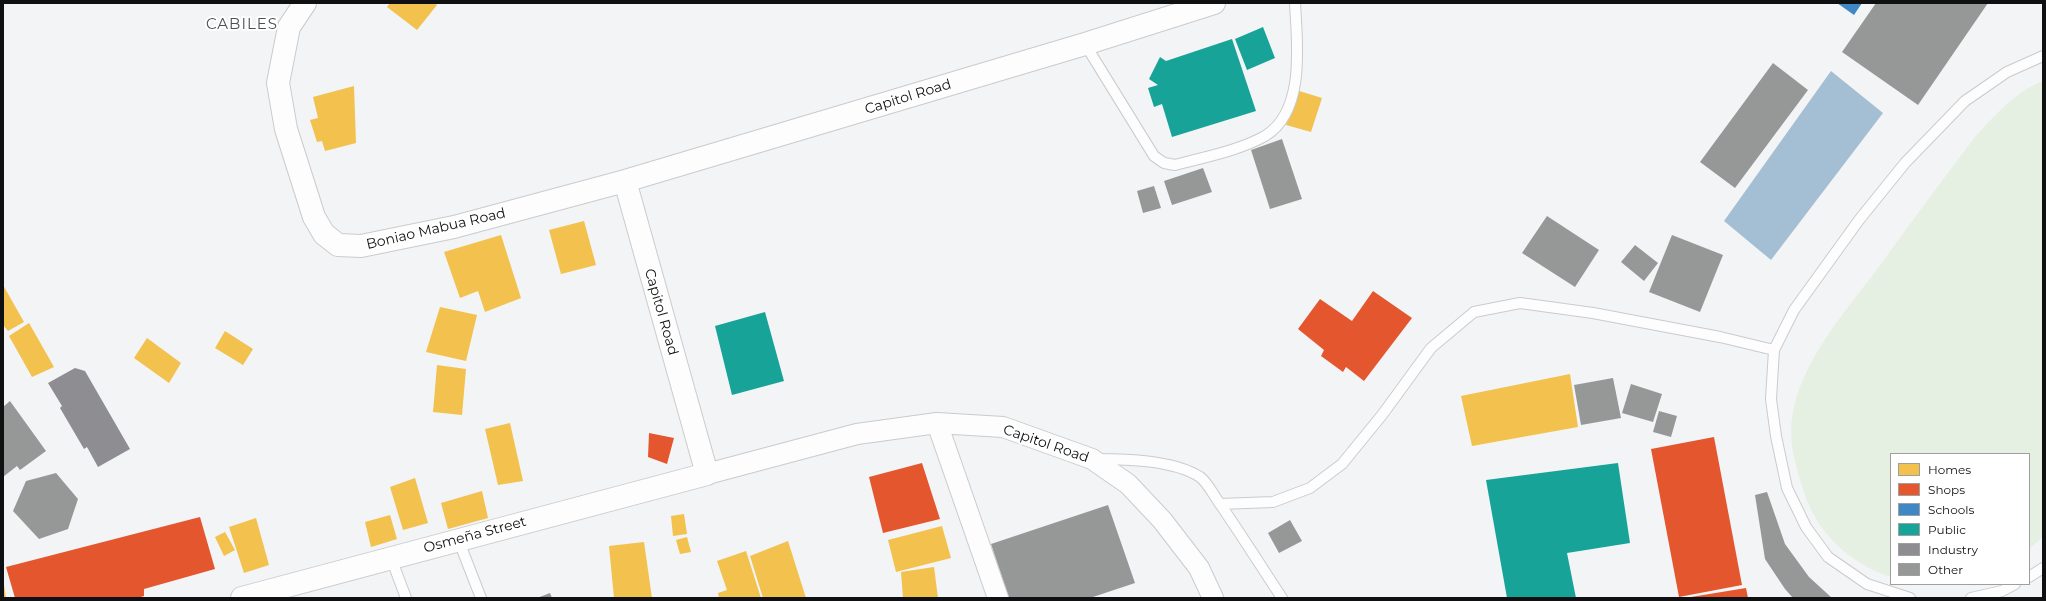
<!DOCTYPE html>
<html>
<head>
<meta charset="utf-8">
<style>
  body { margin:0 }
  #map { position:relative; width:2046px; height:601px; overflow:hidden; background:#f2f4f6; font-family:Montserrat,sans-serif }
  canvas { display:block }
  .frame { position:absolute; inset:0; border:4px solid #0f1011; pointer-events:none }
  .legend { position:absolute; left:1890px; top:453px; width:140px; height:132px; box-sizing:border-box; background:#fff; border:1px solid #9f9fa0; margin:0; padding:5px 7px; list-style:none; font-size:12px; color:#0f1011 }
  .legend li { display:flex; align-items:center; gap:8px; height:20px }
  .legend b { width:20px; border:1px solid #9f9fa0 }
</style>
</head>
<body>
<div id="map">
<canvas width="2046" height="601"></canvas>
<div class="frame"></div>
<ul class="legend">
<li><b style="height:11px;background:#f2c14e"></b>Homes</li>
<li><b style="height:11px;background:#e4572e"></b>Shops</li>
<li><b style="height:11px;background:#3f88c5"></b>Schools</li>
<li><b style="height:11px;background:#17a398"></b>Public</li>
<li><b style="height:11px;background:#8d8d92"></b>Industry</li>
<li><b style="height:11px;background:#969898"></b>Other</li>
</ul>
</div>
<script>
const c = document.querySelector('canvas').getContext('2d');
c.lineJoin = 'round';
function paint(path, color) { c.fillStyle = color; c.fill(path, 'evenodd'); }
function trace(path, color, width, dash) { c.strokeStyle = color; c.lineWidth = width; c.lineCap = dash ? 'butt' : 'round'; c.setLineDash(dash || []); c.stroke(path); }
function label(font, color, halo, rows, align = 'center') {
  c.font = font + ' Montserrat,sans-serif'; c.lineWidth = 4; c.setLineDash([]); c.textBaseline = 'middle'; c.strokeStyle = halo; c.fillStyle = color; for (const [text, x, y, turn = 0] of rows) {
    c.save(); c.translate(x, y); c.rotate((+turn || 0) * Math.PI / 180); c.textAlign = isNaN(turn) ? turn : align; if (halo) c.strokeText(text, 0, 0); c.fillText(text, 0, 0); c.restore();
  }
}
paint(new Path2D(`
  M2043,81v456l-14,12v-95h-138v123c-38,-12 -71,-41 -85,-79 -8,-24 -18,-54 -14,-80 7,-55 54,-107 86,-150 32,-44 64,-88 97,-131 20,-22 40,-45 68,-56z`), '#e6f0e2');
paint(new Path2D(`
  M1831,71l52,42 -112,147 -47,-39z`), '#a4bed3');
paint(new Path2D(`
  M390,3h45l2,2 -20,25 -30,-23z
  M354,86l2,57 -31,8 -3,-10 -5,1 -7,-22 8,-2 -5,-21z
  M1296,90l26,8 -11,34 -25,-7z
  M584,221l12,44 -35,9 -12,-44z
  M501,235l20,63 -36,14 -7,-21 -18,7 -16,-46z
  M3,285l21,37 -16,9 -5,-6z
  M440,307l37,8 -11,46 -40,-9z
  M29,323l25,44 -22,10 -23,-41z
  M225,331l28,18 -10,16 -28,-17z
  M147,338l34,25 -12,20 -35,-25z
  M437,365l29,4 -4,46 -29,-3z
  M1570,374l8,53 -106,19 -11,-50z
  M510,423l13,58 -25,4 -13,-56z
  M415,478l13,45 -25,7 -13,-43z
  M482,491l6,27 -40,11 -7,-26z
  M684,514l3,20 -14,2 -2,-20z
  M390,515l7,24 -26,8 -6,-25z
  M256,518l13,47 -25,8 -15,-46z
  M942,526l9,32 -55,14 -8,-32z
  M225,532l10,18 -11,6 -9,-19z
  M687,537l4,15 -11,2 -4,-14z
  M788,541l18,57h-43l-13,-42z
  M644,542l8,56h-38l-5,-52z
  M746,551l15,47h-42l-1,-5 9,-3 -10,-29z
  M934,567l4,31h-35l-2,-26z
  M3,585h1l2,13h-3z`), '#f2c14e');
paint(new Path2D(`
  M1373,291l39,27 -48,63 -18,-14 -3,5 -22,-16 3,-6 -26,-21 22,-30 32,22z
  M649,433l25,5 -7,26 -19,-7z
  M1714,437l28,148 -63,12 -28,-148z
  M922,463l18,56 -57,14 -14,-56z
  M200,517l15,52 -71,20v7l-6,2h-123l-9,-31z
  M1746,588l2,10h-57v-1z`), '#e4572e');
paint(new Path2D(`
  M1837,3h25l-8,12z`), '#3f88c5');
paint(new Path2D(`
  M1263,27l12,31 -28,12 -12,-31z
  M1232,39l24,72 -84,26 -10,-33 -8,3 -6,-19 10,-3 -9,-6 11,-22 6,4z
  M765,312l19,69 -52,14 -17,-69z
  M1618,463l12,80 -63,10 9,45h-69l-21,-118z`), '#17a398');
paint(new Path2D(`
  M75,368l10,3 45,78 -32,18 -11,-20 -3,2 -24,-41 2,-2 -14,-23z`), '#8d8d92');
paint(new Path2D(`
  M1876,3h112l-70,102 -76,-53z
  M1773,63l35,27 -73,98 -35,-26z
  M1282,139l20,60 -32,10 -19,-59z
  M1203,168l9,24 -40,13 -8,-24z
  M1154,186l7,22 -18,5 -6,-22z
  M1547,216l52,34 -24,37 -53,-34z
  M1672,235l51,20 -23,57 -51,-20z
  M1635,245l23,18 -14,18 -23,-19z
  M1613,378l8,40 -40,7 -7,-40z
  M1631,384l31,10 -9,28 -31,-9z
  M10,401l36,50 -26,19 -3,-4 -14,11v-70z
  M1659,411l18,5 -6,21 -18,-5z
  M56,473l22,26 -10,30 -29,10 -26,-28 13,-30z
  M1767,492l18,52 24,33 23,21h-39l-8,-9 -20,-30 -10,-64z
  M1108,505l27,78 -45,15h-81l-18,-54z
  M1290,520l12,21 -23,12 -11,-20z
  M550,593l2,5h-15z`), '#969898');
const lane = new Path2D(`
  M1085,44l69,112 10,7 11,2c29,-8 63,-14 90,-29 41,-25 32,-93 30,-133
  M1096,459c30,0 78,1 104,18 7,5 13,17 18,24 22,32 43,65 64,97
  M1220,504l53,-2 37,-14 32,-24 40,-49 49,-67 43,-36 46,-9 73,10 127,24 54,13
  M458,539l23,59
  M391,558l15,40
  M2029,577l14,-9
  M1910,598l-43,-14 -39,-27 -22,-30 -19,-39 -11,-52 -5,-37 3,-49 20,-40 65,-90 46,-57 60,-62 42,-29 36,-16
  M1971,598l31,-7 13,-7`);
const street = new Path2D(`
  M937,423l61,175
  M707,474l150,-40 80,-11 66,4 89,32 36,25 34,36 37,48 14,30`);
const secondary = new Path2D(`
  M305,3l-16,24 -11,56 8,46 28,88 10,17 14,11 23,1 93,-19 171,-46 460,-137 129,-41
  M242,598l465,-124 -82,-293`);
trace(lane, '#cacbcd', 12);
trace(street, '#cacbcd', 22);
trace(secondary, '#cacbcd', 24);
trace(lane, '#fdfdfe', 10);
trace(street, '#fdfdfe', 20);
trace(secondary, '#fdfdfe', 22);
label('14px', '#0f1011', '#fff', [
  ["Capitol Road",908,97,-17],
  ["Boniao Mabua Road",436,229,-13],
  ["Capitol Road",661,312,74],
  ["Capitol Road",1046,444,19],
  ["Osmeña Street",475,535,-15]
]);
c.letterSpacing = '1px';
label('15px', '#4d5053', '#fff', [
  ["CABILES",242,25]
]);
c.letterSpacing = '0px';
</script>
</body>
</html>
